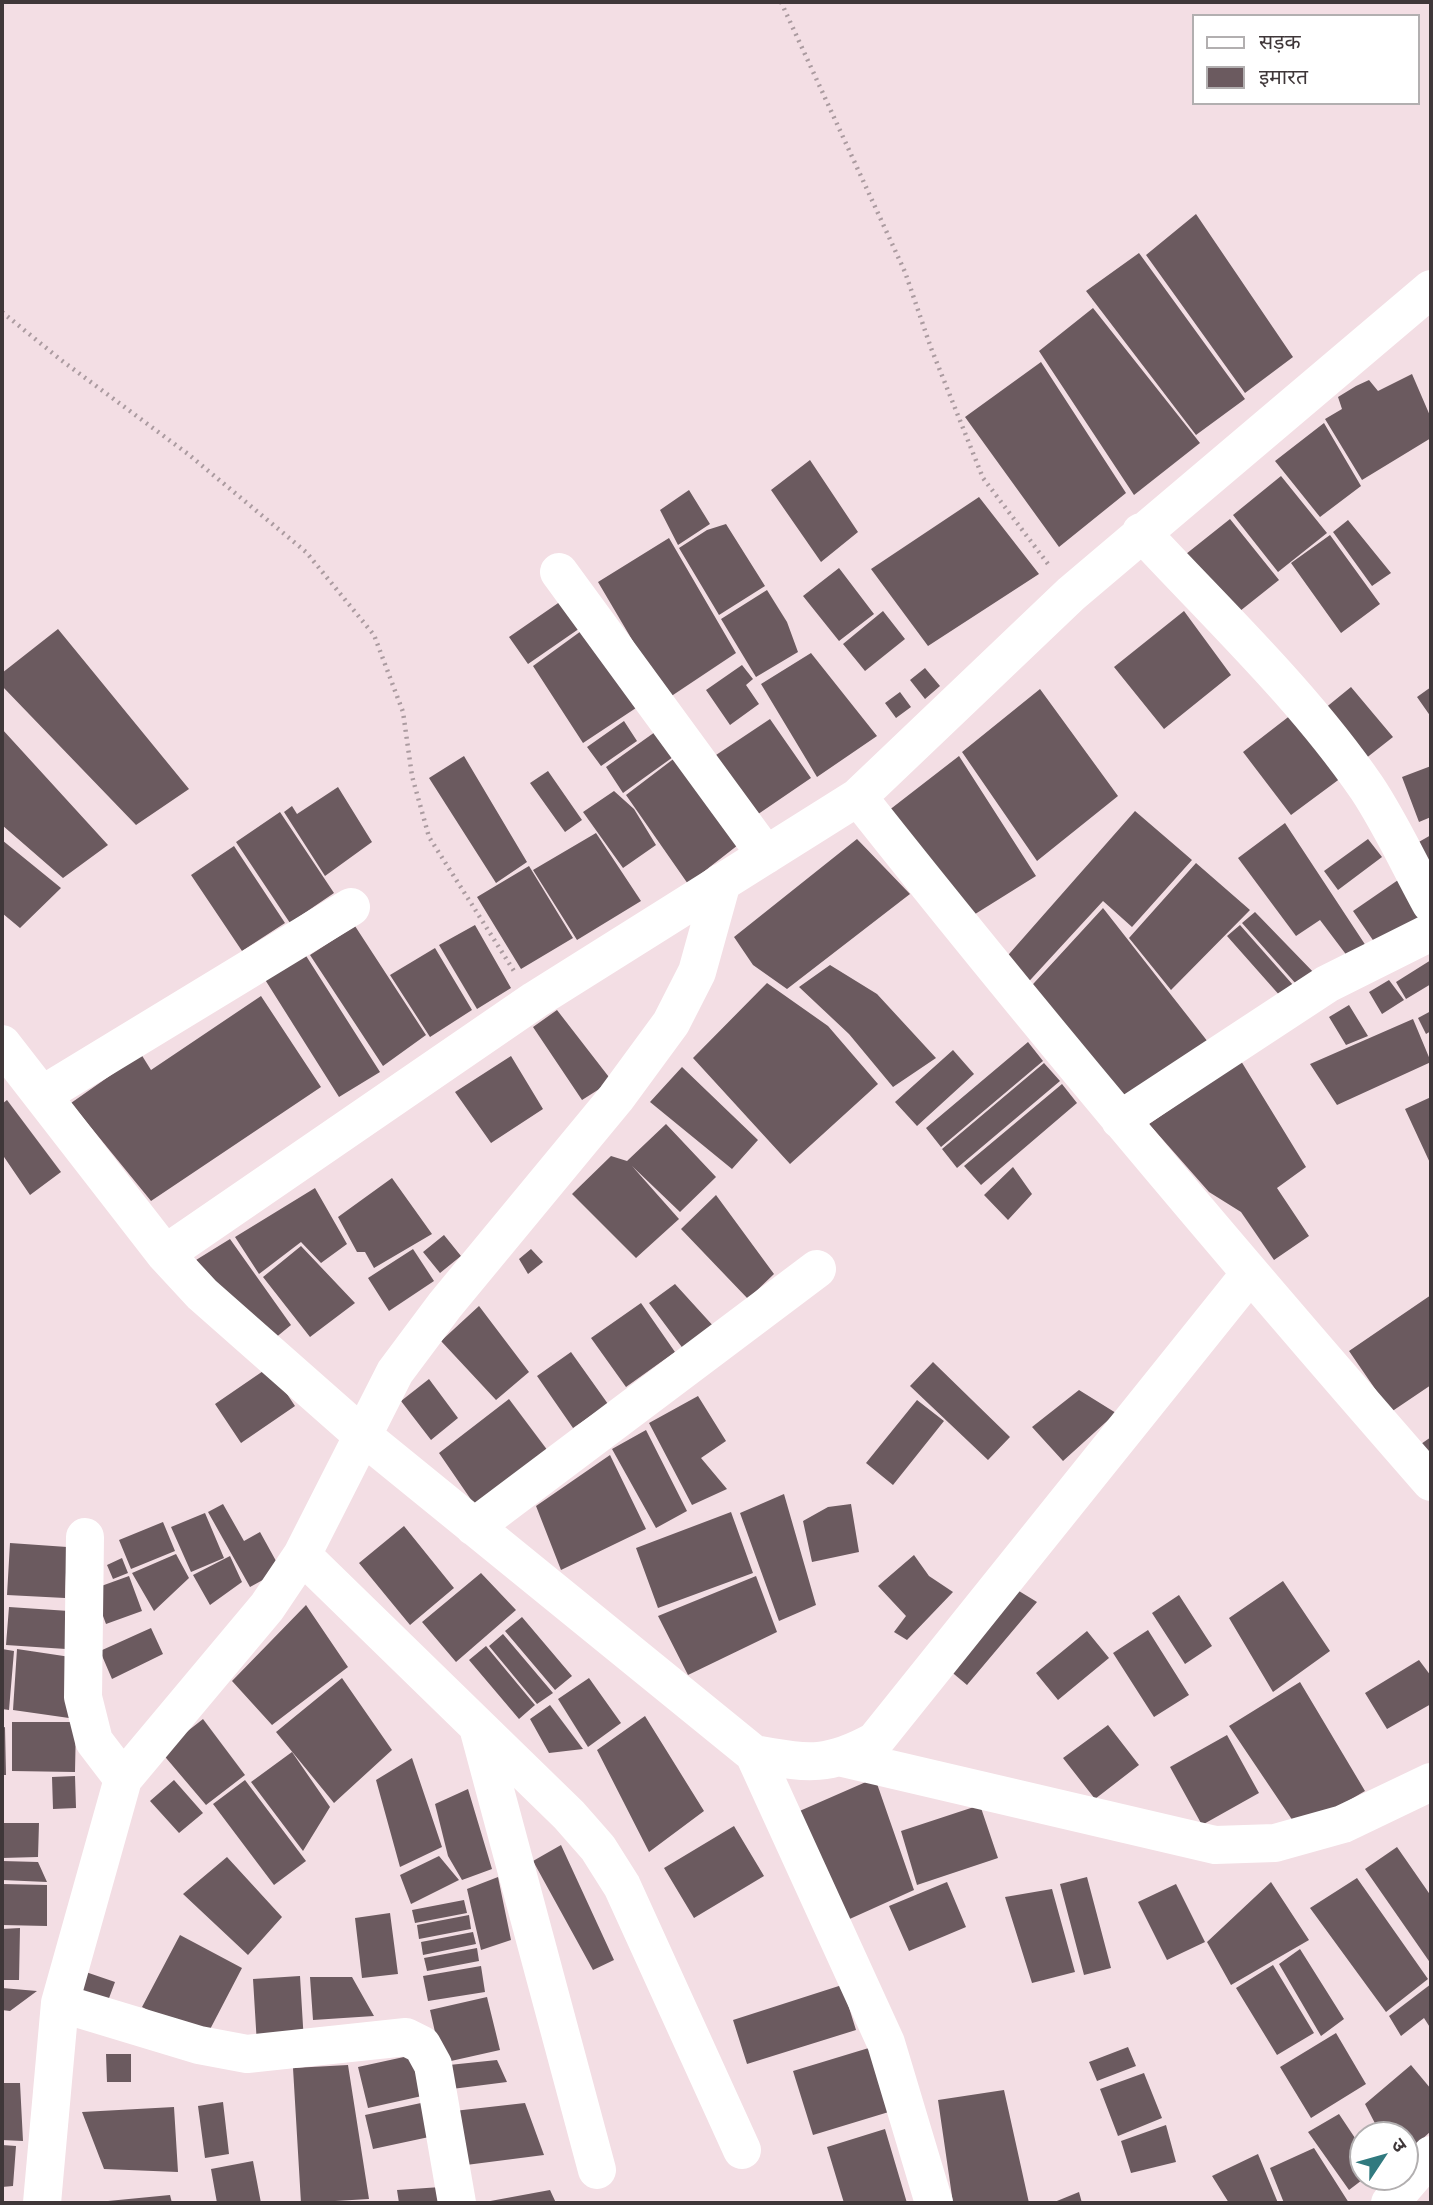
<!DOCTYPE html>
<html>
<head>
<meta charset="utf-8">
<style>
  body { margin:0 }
  #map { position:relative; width:1433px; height:2205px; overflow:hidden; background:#f3dee4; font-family:Commissioner,"Noto Sans Devanagari",sans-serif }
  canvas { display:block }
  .frame { position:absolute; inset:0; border:4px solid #3f3739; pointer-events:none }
  .legend { position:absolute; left:1192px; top:14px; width:228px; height:91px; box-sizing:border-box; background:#fff; border:2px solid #b2afb0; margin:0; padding:9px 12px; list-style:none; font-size:21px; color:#3f3739 }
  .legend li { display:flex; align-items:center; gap:14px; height:35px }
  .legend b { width:35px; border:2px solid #b2afb0 }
  .north { position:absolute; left:1349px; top:2121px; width:70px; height:70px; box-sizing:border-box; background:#fff; border:2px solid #b2afb0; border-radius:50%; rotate:54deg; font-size:19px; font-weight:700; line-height:28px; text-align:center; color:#3f3739 }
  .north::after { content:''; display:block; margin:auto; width:24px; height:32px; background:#317a7f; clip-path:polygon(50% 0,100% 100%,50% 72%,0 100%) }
</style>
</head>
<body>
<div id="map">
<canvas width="1433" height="2205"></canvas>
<div class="frame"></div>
<ul class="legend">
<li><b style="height:9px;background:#fff"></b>सड़क</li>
<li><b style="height:19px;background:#6b5a5f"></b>इमारत</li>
</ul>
<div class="north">उ</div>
</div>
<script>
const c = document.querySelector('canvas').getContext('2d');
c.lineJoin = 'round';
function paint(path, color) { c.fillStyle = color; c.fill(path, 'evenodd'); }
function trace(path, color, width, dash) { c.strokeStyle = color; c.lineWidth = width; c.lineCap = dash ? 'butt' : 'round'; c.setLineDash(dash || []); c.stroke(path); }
paint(new Path2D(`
  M1196,214l97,143 -48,36 -99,-138z
  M1139,253l106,146 -49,36 -110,-144z
  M1093,308l107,135 -66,52 -95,-144z
  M1041,362l85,131 -67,54 -94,-130z
  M1412,374l19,44v20l-69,42 -37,-61 17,-10 -4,-12 18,-11 13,-6 9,11z
  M1324,423l37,63 -41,31 -45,-56z
  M810,460l48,72 -37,30 -50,-72z
  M1281,476l46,57 -49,39 -45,-57z
  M689,490l21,34 -32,21 -18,-35z
  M979,497l60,77 -111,72 -57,-77z
  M1230,519l49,61 -44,35 -49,-61z
  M1348,520l43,53 -19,13 -39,-54z
  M726,524l39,62 -46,29 -40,-67 28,-18z
  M1330,535l50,69 -39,29 -50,-70z
  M669,538l67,115 -69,46 -69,-117z
  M839,568l35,46 -35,27 -36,-45z
  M767,590l20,32 11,30 -42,25 -35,-58z
  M564,599l19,27 -55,38 -19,-27z
  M883,611l22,28 -40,32 -22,-27z
  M1184,611l47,64 -67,54 -50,-62z
  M588,626l51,80 -56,37 -50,-77z
  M58,629l131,160 -53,36 -134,-139v-13z
  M811,653l66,83 -60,41 -56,-93z
  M742,665l11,14 -7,6 13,19 -29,21 -24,-35z
  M925,668l15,18 -15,13 -15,-19z
  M1351,687l42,50 -28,22 -41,-50z
  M1431,687v30l-14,-20z
  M1040,689l78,107 -81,65 -75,-109z
  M900,692l11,15 -15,11 -11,-15z
  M1296,711l49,64 -54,40 -48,-63z
  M770,719l41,59 -63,43 -41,-60z
  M624,721l13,20 -36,25 -14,-19z
  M662,727l18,25 -57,41 -17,-26z
  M2,729l106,116 -45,33 -61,-53z
  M464,756l63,106 -31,21 -67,-105z
  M959,756l77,120 -72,45 -76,-110z
  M676,757l62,88 -50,39 -62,-89z
  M1431,766v51l-12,5 -17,-45z
  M548,771l34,49 -17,12 -35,-49z
  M338,787l34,55 -47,34 -41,-64 8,-6 5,8z
  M614,791l20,18 22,36 -33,23 -40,-56z
  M1135,811l57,49 -60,67 -29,-26 -82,89 -19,-28z
  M280,812l54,81 -44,30 -54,-81z
  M1285,823l85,129 -16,13 -34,-45 -24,16 -58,-78z
  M596,833l45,68 -64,39 -44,-70z
  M1431,835v50l-21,-38z
  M857,839l53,55 -123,95 -34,-24 -19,-28z
  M1368,839l14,18 -44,33 -14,-19z
  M2,840l59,48 -41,40 -18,-15z
  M234,846l51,77 -43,28 -51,-76z
  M1196,863l54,47 -79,80 -42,-52z
  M529,866l44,72 -52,31 -44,-72z
  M1401,878l26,38 -48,33 -26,-38z
  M1103,908l105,134 -82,67 -103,-114z
  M1255,912l63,65 -14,16 -62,-70z
  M475,925l36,63 -34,21 -38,-64z
  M1240,925l61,69 -12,12 -62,-70z
  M355,926l71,109 -43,31 -73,-111z
  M435,948l37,62 -42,27 -40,-62z
  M303,951l77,121 -41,25 -75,-119z
  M1431,960v24l-25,15 -10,-17z
  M830,965l47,29 59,64 -43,29 -44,-53 -50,-47z
  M1389,980l15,20 -22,14 -13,-22z
  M767,983l61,43 50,58 -88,80 -97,-106z
  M261,996l60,91 -170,114 -80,-98 70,-49 10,16z
  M1349,1005l19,31 -22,9 -17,-28z
  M557,1010l55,71 -30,19 -49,-73z
  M1431,1011v20l-5,3 -8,-16z
  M1413,1019l18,43 -94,43 -27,-41z
  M1028,1042l15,19 -102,86 -15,-19z
  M953,1050l21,24 -57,52 -22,-24z
  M511,1056l32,53 -52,34 -36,-51z
  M1241,1061l65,106 -29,21 32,48 -35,24 -33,-48 -32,-20 -60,-68z
  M1044,1063l16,18 -103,87 -15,-19z
  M682,1067l76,73 -26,29 -82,-67z
  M1062,1084l15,19 -96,82 -17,-19z
  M1431,1097v68l-26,-56z
  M7,1100l54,72 -31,23 -28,-41v-50z
  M666,1124l50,53 -36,35 -48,-46 47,53 -43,39 -64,-64 39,-38 16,5z
  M1013,1167l19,27 -24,26 -24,-25z
  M392,1178l40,56 -58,34 -9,-16h-8l-19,-35z
  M315,1188l32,56 -26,19 -20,-21 -42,32 -24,-37z
  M716,1195l58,79 -26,25 -67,-70z
  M444,1235l17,21 -21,17 -17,-21z
  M230,1239l61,86 -17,14 -42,-35 -36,-44z
  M301,1246l54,57 -45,34 -47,-60z
  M413,1249l21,32 -45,30 -21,-33z
  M531,1249l12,13 -15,12 -9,-15z
  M675,1284l41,45 -29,25 -38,-51z
  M1431,1295v90l-40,27 -42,-61z
  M641,1303l34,49 -49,35 -35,-49z
  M479,1306l50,66 -33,28 -55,-59z
  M571,1352l37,52 -35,24 -36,-52z
  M933,1362l77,75 -22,23 -78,-74z
  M269,1367l26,39 -54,37 -26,-39z
  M429,1379l29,39 -27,22 -30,-39z
  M1079,1390l37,23 -53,48 -31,-34z
  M698,1396l28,45 -25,17 26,31 -35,16 -43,-82z
  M509,1399l39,52 -74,53 -35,-51z
  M917,1400l27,21 -51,64 -27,-22z
  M646,1430l41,81 -31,17 -44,-79z
  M1431,1437v17l-10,-10z
  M610,1455l36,74 -85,41 -25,-64z
  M784,1494l32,111 -37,16 -39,-108z
  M223,1504l21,37 16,-9 21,38 -31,17 -42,-75z
  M851,1504l8,48 -47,10 -9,-41 25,-14z
  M731,1512l22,61 -95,35 -22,-60z
  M205,1513l19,45 -33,14 -20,-45z
  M163,1522l12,29 -44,18 -12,-29z
  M404,1526l50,62 -44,37 -51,-62z
  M10,1543l57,4 -2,51 -58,-3z
  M176,1554l13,24 -35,33 -22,-38z
  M914,1555l15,21 24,16 -46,48 -13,-8 12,-16 -28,-30z
  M230,1556l12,26 -32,23 -17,-30z
  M122,1558l6,15 -15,6 -6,-14z
  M481,1573l35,37 -60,52 -34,-40z
  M129,1576l13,35 -36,13 -13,-35z
  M756,1576l21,56 -89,43 -30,-59z
  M1283,1581l47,70 -57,41 -44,-74z
  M1014,1588l23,14 -70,83 -19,-16z
  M1179,1595l33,51 -27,18 -33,-51z
  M306,1605l42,62 -76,58 -40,-44z
  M9,1607l60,4 -3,38 -60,-4z
  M522,1617l50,59 -17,14 -50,-59z
  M151,1628l12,26 -51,25 -12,-28z
  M1148,1630l41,65 -35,22 -41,-64z
  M1087,1631l22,27 -51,42 -22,-27z
  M503,1634l50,59 -16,11 -48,-58z
  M486,1646l49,59 -16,14 -50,-59z
  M2,1649l12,2 -5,59 -7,-1z
  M17,1649l60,9 -8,60 -56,-8z
  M1419,1660l12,16v28l-44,25 -22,-36z
  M342,1678l50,72 -58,53 -58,-71z
  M589,1678l32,45 -33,24 -30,-48z
  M1300,1682l65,109 -66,39 -70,-104z
  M550,1705l33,44 -34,4 -19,-34z
  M645,1716l59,95 -55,41 -52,-102z
  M203,1719l42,56 -39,30 -45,-53z
  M12,1722h64l-1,50 -63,-1z
  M1108,1725l31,40 -44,34 -32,-41z
  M5,1727l1,48h-4v-47z
  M1227,1735l32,58 -57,32 -32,-58z
  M292,1752l38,55 -27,44 -52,-69z
  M412,1758l30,89 -42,20 -24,-87z
  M75,1776l1,32 -23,1 -1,-32z
  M875,1778l39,112 -71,32 -48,-109z
  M174,1780l29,33 -24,20 -29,-32z
  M245,1780l61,81 -32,24 -61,-81z
  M468,1789l24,80 -30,11 -14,-24 -13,-52z
  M980,1805l18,53 -81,27 -16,-54z
  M2,1823h37l-1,34 -36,1z
  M734,1826l30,50 -70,42 -30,-50z
  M561,1845l53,115 -21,10 -60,-109z
  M1397,1847l34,49v68l-66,-95z
  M439,1856l20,24 -48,24 -11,-29z
  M227,1857l55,60 -34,38 -65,-61z
  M2,1861l36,1 9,20 -45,-2z
  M498,1877l13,63 -30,10 -14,-61z
  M1087,1877l24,91 -27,7 -24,-91z
  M1357,1878l71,101 -42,33 -76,-104z
  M947,1882l19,45 -57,24 -20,-45z
  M1271,1882l38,58 -78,45 -24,-43z
  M2,1884l45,1v41l-45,-1z
  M1176,1884l29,58 -38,18 -29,-58z
  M1052,1889l23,83 -43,11 -27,-86z
  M464,1900l3,13 -52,10 -3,-13z
  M390,1913l8,61 -36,4 -7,-60z
  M469,1915l2,14 -52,10 -2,-14z
  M20,1928l-1,52h-17v-51z
  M473,1932l3,12 -53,11 -2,-13z
  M180,1935l62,33 -37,71 -63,-32z
  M477,1948l2,13 -52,10 -3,-13z
  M1300,1949l44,70 -23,17 -42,-72z
  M1273,1965l41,68 -37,22 -41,-67z
  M481,1966l4,26 -57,9 -5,-25z
  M80,1970l35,12 -10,27 -35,-12z
  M300,1976l4,67 -47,2 -4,-66z
  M310,1977h42l22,39 -61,4z
  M1431,1984v45l-7,-11 -23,18 -12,-20z
  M842,1985l14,45 -109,34 -14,-44z
  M2,1988l35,3 -27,20 -8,-1z
  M487,1997l13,53 -58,13 -12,-53z
  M1336,2033l30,51 -55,34 -31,-51z
  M872,2047l20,64 -79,24 -20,-64z
  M1128,2047l8,19 -39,15 -8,-19z
  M106,2054h25v28h-24z
  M413,2055l9,41 -54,12 -10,-41z
  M497,2060l10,22 -55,7 -3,-24z
  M348,2065l21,134 -68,4 -8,-135z
  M1411,2065l20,24v42l-26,24v-20h-24l-16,-31z
  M1144,2073l18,45 -44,18 -18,-47z
  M2,2083h18l3,58 -21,-1z
  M1004,2090l25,113h-76l-15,-103z
  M223,2102l6,52 -24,4 -7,-52z
  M421,2103l8,34 -56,12 -8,-34z
  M525,2103l19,52 -78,10 -12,-54z
  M174,2107l4,65 -74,-3 -22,-57z
  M1339,2114l24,36v27h3l-17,13 -41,-58z
  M1166,2125l10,37 -45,11 -10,-32z
  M885,2129l22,74h-63l-17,-56z
  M2,2145l14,1 -3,40 -11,1z
  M1314,2148l35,55h-65l-14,-35z
  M1258,2154l20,49h-49l-17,-27z
  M253,2161l8,42h-44l-6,-34z
  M441,2187l2,16h-44l-2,-13z
  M550,2190l6,13h-71v-1z
  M1079,2192l3,11h-30z
  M170,2195l2,8h-64v-2z`), '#6b5a5f');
trace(new Path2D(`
  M781,2l124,270 26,76 52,130 65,86
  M2,312l59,48 127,94 118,98 68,83 29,77 9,64 17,61 85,134`), '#ab9ba0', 4.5, [2, 5]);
trace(new Path2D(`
  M1141,532c77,83 162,163 226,256 24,36 43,78 64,116
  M559,572l207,283
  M858,797c185,234 377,461 573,685
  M2,1044l163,210 37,40 161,142 391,318 132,289 48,160
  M42,1095l309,-188
  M1120,1120l207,-136 104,-52
  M165,1254l370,-254 323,-203 213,-203 360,-305
  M474,1527l343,-258
  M85,1537l-2,160 11,44 29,38
  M302,1555l267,260 29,33 24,38 120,264
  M478,1727l119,443
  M754,1754c53,9 72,14 121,-13l374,-466
  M843,1758l372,87 60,-2 68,-19 88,-42
  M60,2003l139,42 48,9 159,-17 16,8 11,20 24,138
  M42,2203l18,-200 63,-224 144,-172 35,-52 93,-183 50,-67 171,-207 55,-75 26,-51 25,-90
  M1390,2203l41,-48`), '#fff', 38);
</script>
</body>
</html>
